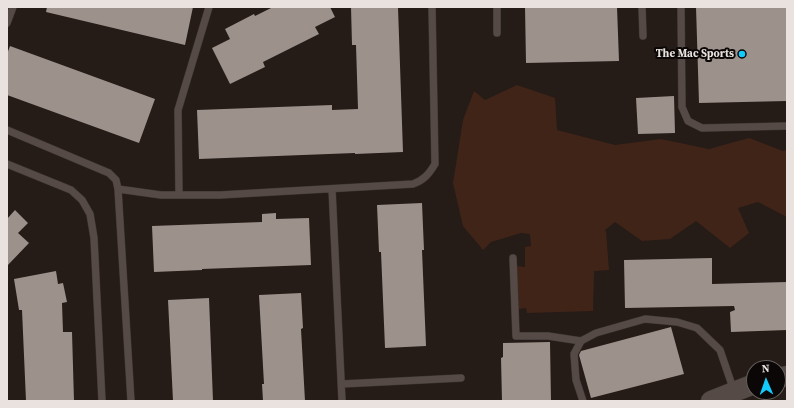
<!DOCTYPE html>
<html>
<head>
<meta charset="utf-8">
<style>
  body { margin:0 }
  #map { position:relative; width:794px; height:408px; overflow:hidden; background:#251b17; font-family:"Source Serif 4",serif }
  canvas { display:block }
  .frame { position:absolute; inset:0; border:8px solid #e9e2df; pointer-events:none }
  .north { position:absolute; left:746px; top:360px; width:40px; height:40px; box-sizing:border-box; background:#0b0706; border:1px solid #645f5d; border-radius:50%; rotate:358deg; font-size:11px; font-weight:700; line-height:16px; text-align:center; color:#e9e2df }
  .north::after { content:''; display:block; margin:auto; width:14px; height:18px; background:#12cafb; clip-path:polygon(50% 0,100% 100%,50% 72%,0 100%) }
</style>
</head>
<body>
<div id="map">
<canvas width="794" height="408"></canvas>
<div class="frame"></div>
<div class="north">N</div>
</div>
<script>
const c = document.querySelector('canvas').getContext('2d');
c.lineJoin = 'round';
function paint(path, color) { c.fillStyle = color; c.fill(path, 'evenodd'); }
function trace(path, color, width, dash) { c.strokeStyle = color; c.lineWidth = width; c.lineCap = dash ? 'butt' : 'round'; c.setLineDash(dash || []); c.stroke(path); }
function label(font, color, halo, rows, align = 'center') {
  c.font = font + ' "Source Serif 4",serif'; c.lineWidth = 4; c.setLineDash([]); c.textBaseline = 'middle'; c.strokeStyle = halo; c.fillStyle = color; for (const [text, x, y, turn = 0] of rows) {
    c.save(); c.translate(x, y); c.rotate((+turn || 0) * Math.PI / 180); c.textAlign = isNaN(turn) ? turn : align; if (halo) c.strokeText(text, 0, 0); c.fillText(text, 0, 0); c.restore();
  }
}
paint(new Path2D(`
  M517,85l38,13 2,32 58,15 46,-6 48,10 40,-11 34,13 4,-1v67l-29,-15 -20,6 11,25 -19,15 -34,-27 -26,18 -28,2 -27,-19 -11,9h2l3,39 -15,1 -1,40 -66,2 -1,-5 -8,1 -3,-43 10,1v-20l6,-1 -1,-12 -9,-1 -30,9 -8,8 -20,-24 -10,-43 10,-63 11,-29 11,9z`), '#402418');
paint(new Path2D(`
  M47,7h146l-8,38 -139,-33z
  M273,7h57l5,10 -20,10 4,7 -56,28 2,5 -35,17 -18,-36 18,-9 -5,-10 29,-15 1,2z
  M351,7h47l5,145 -48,2v-1l-156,6 -2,-49 135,-5v5l26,-1 -2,-64h-4z
  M525,7h92l2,54 -93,2z
  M696,7h91v94l-88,2z
  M10,46l145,53 -16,44 -132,-48v-41z
  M674,96l1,37 -37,1 -2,-36z
  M422,203l2,47h-2l4,96 -41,2 -4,-96h-2l-2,-47z
  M15,210l13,13 -10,10 11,10 -22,23v-47z
  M276,213v6l33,-1 2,47 -109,4v1l-48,2 -2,-46 110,-4v-8z
  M712,258v26l75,-2v48l-56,2 -1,-20 5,-2 -1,-4 -109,2 -1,-48z
  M56,271l2,13 5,-1 4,19 -5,1 1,29h9l2,69h-48l-4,-91h-3l-5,-31z
  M301,293l2,35 -2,1 4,72h-42l-1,-17h2l-5,-89z
  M209,298l4,103h-40l-5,-101z
  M671,327l13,47 -93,24 -12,-43 2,-4z
  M550,342l1,59h-49l-1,-43 2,-1v-14z`), '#9d918b');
const lane = new Path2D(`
  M642,7l1,29
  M681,7l1,100 6,14 14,7 85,-2
  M7,23l6,-16
  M497,33v-26
  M7,130l102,43 7,7 2,9 13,212
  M7,164l64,26 11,10 8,14 4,24 8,163
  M118,189l43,6h59l193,-11c11,-4 16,-10 22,-20l-3,-157
  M332,189l10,212
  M179,195l-1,-85 31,-103
  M513,258l3,78h32l33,5
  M342,384l119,-6
  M583,401l-7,-21 -2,-26 7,-13 15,-8 49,-14 32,3 20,6 23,22 14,41`);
const secondary = new Path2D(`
  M778,378l9,-2
  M711,401l43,-17`);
trace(lane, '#3d3634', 8);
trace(secondary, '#3d3634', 21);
trace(lane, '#554a46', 7);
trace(secondary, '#554a46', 20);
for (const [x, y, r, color] of [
  [742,54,4,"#12cafb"]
]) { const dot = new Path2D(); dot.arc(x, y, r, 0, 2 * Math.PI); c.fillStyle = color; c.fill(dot); trace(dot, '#0b0706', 1.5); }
label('bold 11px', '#e9e2df', '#0b0706', [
  ["The Mac Sports",734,54]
], 'right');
</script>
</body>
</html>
